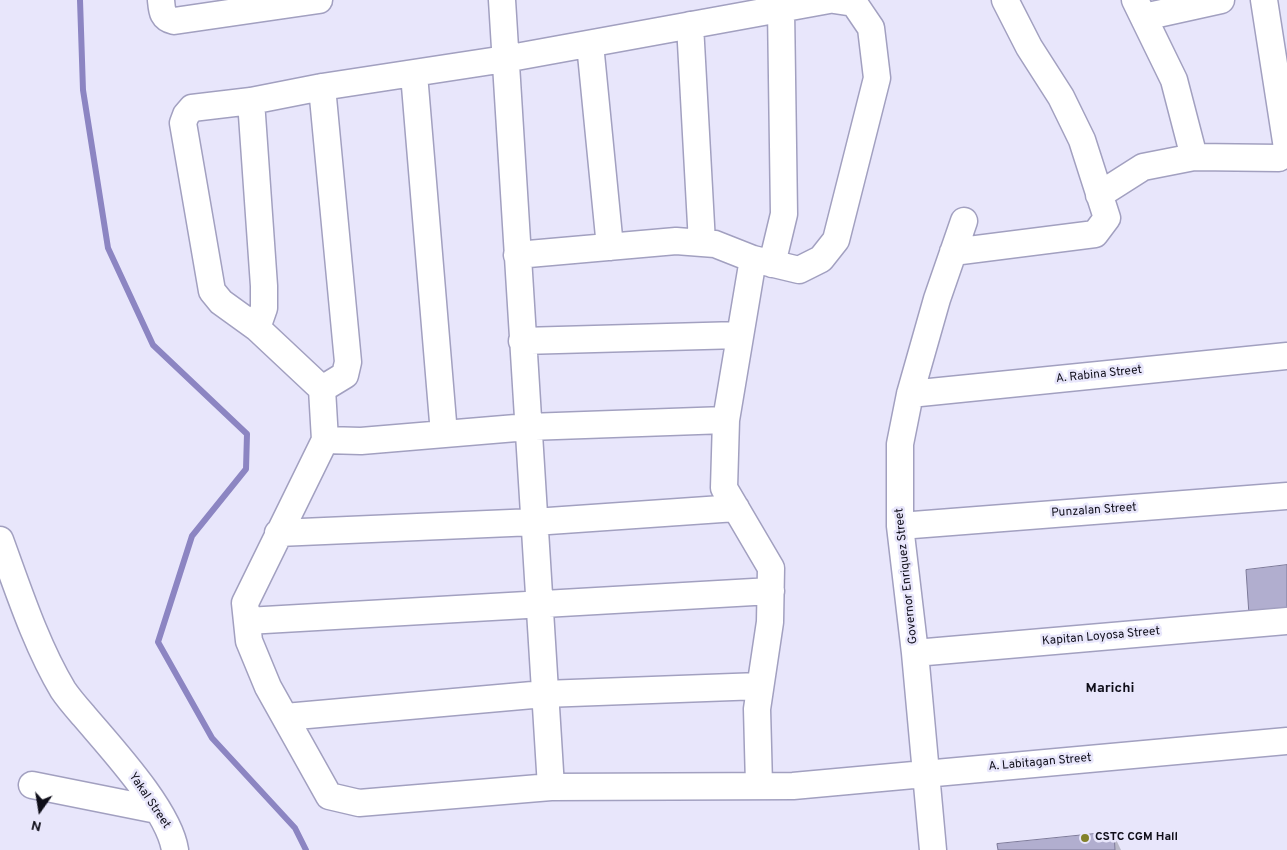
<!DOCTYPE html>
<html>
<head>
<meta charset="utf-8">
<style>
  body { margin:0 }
  #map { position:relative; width:1287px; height:850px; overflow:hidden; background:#e8e6fb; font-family:Overpass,sans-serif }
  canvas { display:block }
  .north { position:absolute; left:15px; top:785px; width:50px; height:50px; -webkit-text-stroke:4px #e8e6fb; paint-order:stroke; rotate:193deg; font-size:14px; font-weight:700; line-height:20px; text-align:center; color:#0f0e19 }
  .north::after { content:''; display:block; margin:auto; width:18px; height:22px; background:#0f0e19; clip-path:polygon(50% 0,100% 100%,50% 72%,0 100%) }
</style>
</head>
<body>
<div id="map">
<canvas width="1287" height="850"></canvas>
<div class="north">N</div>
</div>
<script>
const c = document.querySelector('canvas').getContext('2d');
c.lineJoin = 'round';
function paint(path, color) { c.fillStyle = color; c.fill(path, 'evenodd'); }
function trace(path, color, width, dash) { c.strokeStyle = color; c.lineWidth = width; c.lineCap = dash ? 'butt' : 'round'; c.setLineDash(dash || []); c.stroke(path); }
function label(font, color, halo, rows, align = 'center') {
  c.font = font + ' Overpass,sans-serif'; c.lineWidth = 5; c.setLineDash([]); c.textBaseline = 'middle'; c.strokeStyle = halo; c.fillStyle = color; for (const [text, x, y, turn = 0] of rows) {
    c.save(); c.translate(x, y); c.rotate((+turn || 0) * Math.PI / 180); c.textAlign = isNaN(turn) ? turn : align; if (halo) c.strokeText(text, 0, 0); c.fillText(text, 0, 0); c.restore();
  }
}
paint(new Path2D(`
  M1113,833l8,17h-122z`), '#0003');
trace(new Path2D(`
  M80,0l3,90 25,158 45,97 94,89 -1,35 -54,67 -34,106 54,96 83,90 11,22`), '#8c85c2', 6);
const building = new Path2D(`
  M1287,565v44l-38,6 -3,-45z
  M1114,832l1,18h-117l-1,-6z`);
paint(building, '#b1aecf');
trace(building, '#7d7a99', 1);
const street = new Path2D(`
  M161,0c1,11 1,18 13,21l145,-21
  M502,0l49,787
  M829,0l-324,59 -183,28 -71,14 -59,7 -6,7 -3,8 29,168 9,11 36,26 65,61 3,51 -80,163 4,38 19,46 61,109 30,7 192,-16 242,-1 494,-45
  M1135,0l39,80 20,77
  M1144,17l77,-17
  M690,25l12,218
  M590,44l20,203
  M414,74l30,360
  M322,87l26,275 -3,13 -23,14
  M251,101l13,185v22l-7,20
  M1099,195l44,-28 51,-10 85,1 6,-4 2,-6 -23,-148
  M953,252l142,-18 12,-16 -25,-78 -21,-43 -32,-50 -24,-47
  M517,255l159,-14 39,3 38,15 46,11 22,-11 15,-19 41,-162 -6,-50 -17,-25 -20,-3
  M772,264l12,-50 -3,-205
  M522,341l218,-6
  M910,394l377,-38
  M726,420l-2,68 47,80 -1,54 -13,87 2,76
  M325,440l36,1 167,-14 198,-7 27,-161
  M900,526l387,-30
  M278,533l256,-11 202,-14
  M0,540c18,49 36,105 63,150 6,9 14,18 21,26 27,32 85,94 91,134
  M247,621l524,-30
  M915,653l372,-32
  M285,717l259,-23 216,-8
  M32,785l125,25
  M933,850l-18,-197 -15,-127v-82l10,-50 27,-95 27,-78`);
trace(street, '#a2a0c0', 29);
trace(street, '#fff', 26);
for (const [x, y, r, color] of [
  [1085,838,5,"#82812a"]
]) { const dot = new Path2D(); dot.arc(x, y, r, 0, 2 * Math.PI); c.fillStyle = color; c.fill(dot); trace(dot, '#e8e6fb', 2); }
label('12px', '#0f0e19', '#e8e6fb', [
  ["A. Rabina Street",1099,375,-6],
  ["Punzalan Street",1094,511,-4],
  ["Governor Enriquez Street",907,576,-96],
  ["Kapitan Loyosa Street",1101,637,-5],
  ["A. Labitagan Street",1040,763,-5],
  ["Yakal Street",149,801,56]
]);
label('bold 12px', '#0f0e19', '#e8e6fb', [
  ["CSTC CGM Hall",1095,838]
], 'left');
label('bold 14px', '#0f0e19', '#e8e6fb', [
  ["Marichi",1110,689]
]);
</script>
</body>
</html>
